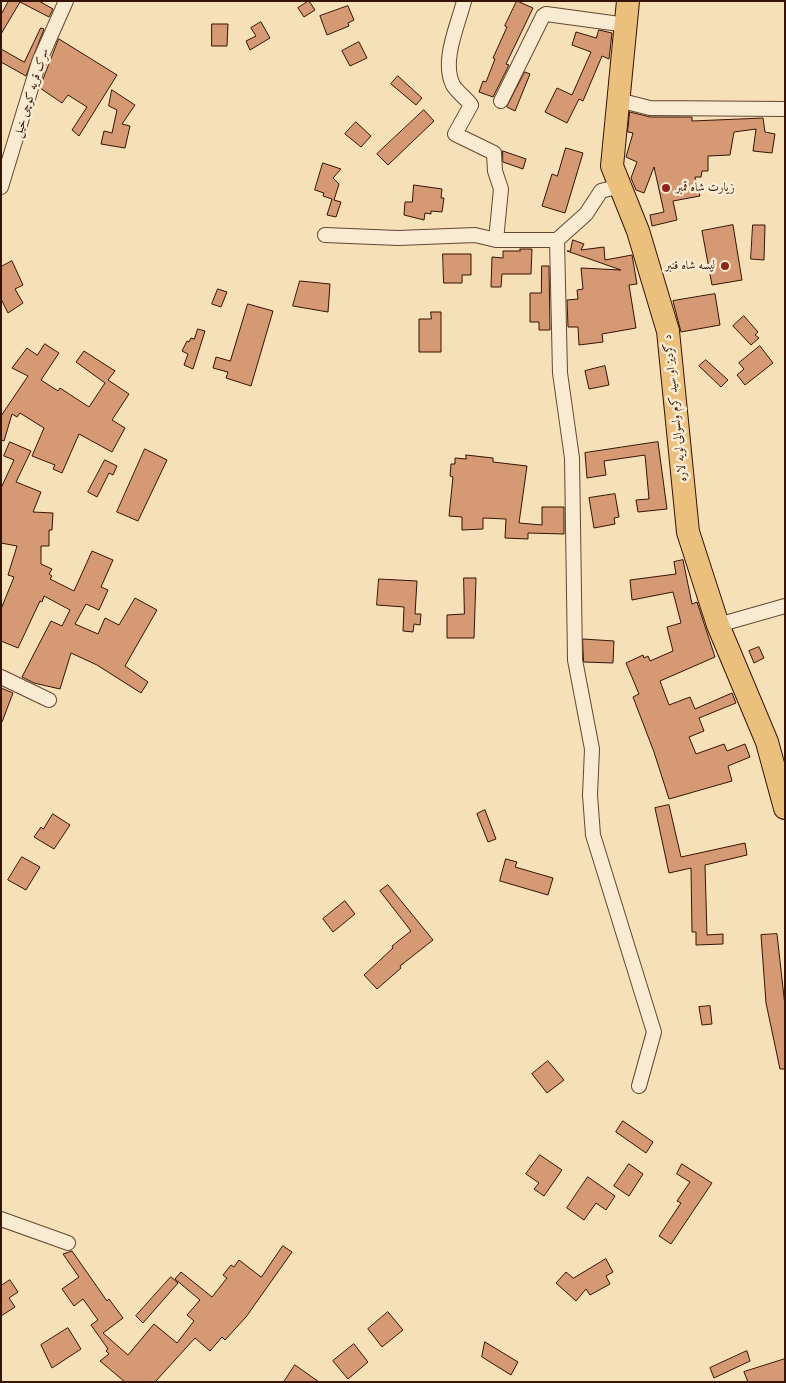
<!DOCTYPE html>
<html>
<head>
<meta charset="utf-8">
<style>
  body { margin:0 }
  #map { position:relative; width:786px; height:1383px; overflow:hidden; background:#f6e0b8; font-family:"Libre Caslon Text",serif }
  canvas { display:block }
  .frame { position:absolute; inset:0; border:2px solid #351305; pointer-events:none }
</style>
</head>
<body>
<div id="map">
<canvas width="786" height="1383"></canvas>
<div class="frame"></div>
</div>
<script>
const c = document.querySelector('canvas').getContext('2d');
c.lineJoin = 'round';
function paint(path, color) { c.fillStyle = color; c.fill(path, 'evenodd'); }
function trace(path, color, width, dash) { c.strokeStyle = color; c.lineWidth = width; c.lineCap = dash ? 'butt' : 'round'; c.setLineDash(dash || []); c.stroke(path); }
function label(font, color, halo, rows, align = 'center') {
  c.font = font + ' "Libre Caslon Text",Amiri,serif'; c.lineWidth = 5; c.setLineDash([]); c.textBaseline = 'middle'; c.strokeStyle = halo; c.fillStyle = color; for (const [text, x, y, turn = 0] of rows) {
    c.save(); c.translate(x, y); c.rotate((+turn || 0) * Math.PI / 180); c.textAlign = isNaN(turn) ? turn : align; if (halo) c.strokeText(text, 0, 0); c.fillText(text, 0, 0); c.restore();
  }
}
const building = new Path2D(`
  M9,1h30l14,8 -4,8 -29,-15 -19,32v-19z
  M309,1l6,9 -11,7 -6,-9z
  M517,1l16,7 -27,56 3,1 -16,32 -14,-5 4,-11 3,1 9,-23 -2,-1 14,-31 -2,-1z
  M348,6l6,14 -6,3 1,3 -22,9 -7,-19z
  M261,22l9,16 -20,12 -4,-9 10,-5 -5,-8z
  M212,24h16l-1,22h-15z
  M41,28l3,1 -18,47 -25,-14v-13l23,13z
  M599,30l13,3 -3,26 -7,-3 -19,45 -4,-2 -12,24 -22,-11 12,-24 15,7 19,-43 -19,-7 4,-13 20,6z
  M59,39l58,36 -38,61 -7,-6 15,-23 -19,-12 -6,8 -22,-15z
  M359,42l8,16 -17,8 -8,-15z
  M525,72l5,2 -15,37 -8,-4z
  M398,76l24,22 -6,7 -25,-21z
  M112,90l23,15 -13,19 8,2 -5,22 -24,-4 3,-13 8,2 5,-23 -8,-4z
  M424,110l10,11 -46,44 -11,-11z
  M630,112l20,5h42v4l71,-3 2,14 10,2 -3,19 -19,-2 3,-22 -22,3 -4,23 -22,1v15h-6l-1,6h-6l5,19 -27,5 4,19 -25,6 -2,-11 14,-3 -10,-45 -10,26 -8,-3 -5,-12 6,-16 -11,-5 7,-24 -5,-1z
  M356,122l15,14 -10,11 -16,-13z
  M566,148l17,5 -18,60 -23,-7 10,-32 5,2z
  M503,151l23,8 -3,10 -20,-7z
  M323,163l18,6 -8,9 6,6 -5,16 7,2 -5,15 -9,-2 5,-16 -9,-3 1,-3 -9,-3z
  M414,185l28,4 -1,9h3l-2,14 -11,-1v3l-6,-1 -1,7 -20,-5 1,-13h7z
  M733,225l9,55 -30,5 -10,-54z
  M753,225h12l-1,35 -13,-1z
  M573,240l11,4 -3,6 23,-3 1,13 27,-5 5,29 -8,1 7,43 -34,6 1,8 -24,3 -1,-18h-10l-1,-27 11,-1 -1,-9 6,-1 -2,-21 40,2 -54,-19h3z
  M520,249h12l-1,25h-29l-1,13h-10l1,-30 11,1v-7h17z
  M443,254h28v21h-9v8h-18z
  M12,261l11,24 -8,4 8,14 -15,10 -7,-14v-32z
  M542,266h7l1,64h-11v-8h-9v-29h11z
  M300,281l30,3 -2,28 -35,-6z
  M218,289l9,3 -6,15 -9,-3z
  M715,294l5,31 -39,7 -8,-31z
  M248,304l25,7 -22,75 -25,-8 2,-6 -15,-4 3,-11 14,4z
  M431,312h10v40h-22v-33h12z
  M744,316l14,16 -3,3 4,3 -8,7 -18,-19z
  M198,329l7,2 -12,38 -9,-4 4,-11 -6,-3 5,-10 2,1 2,-4 3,1z
  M45,344l14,9 -18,27 17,11 2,-3 29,19 16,-24 -29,-21 8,-11 31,20 -7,9 21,14 -17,26 13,8 -13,24 -33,-18 -17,39 -9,-4 2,-4 -23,-9 12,-28 -24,-15 -3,4 -5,-3 -8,27 -3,-1v-24l27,-40 -16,-8 15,-20 10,7z
  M760,346l13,17 -28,22 -8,-10 7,-6 -5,-6z
  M706,360l22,20 -7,7 -22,-21z
  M605,366l4,19 -20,4 -4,-18z
  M10,442l21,9 -15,31 25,10 -8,20 20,1 -1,17h-3v16h-8v18l11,5 -3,5 3,2 -2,3 24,12 18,-40 21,9 -12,27 7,3 -9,20 -13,-6 -11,20 23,10 7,-16 14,7 16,-27 22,12 -32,56 23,16 -7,11 -44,-28 -26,-12 -11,36 -26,-6 -12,-6 29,-56 11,5 8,-16 -26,-14 -2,6 -2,-1 -22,47 -17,-7v-32l13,-32 -6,-2 9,-29 -16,-3v-55l13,-28 -10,-4z
  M658,442l9,67 -29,3 -2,-12 13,-1 -4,-44 -41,6 2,14 -19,3 -2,-25z
  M145,449l22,11 -29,61 -21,-9z
  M466,455l27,3v4l34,4 -8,57 23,2v-18h22v27l-36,-1v6l-23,-1 1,-19 -23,-1v11l-21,1v-13l-13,-1 4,-39 -3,-1 1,-12h4v-6l11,1z
  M105,460l12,6 -4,9 -4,-2 -12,24 -9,-5z
  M615,494l4,23 -5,1 1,6 -21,4 -5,-30z
  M683,560l9,44 5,-2 18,55 -55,24 9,24 21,-8 5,12 37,-16 4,10 -37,15 5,13 -15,6 7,17 28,-10 3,7 18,-7 5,13 -22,9 4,15 -63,18 -15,-47 -21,-55 6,-3 -13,-31 17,-8 1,3 4,-2 2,5 23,-10 -6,-24 14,-4 -8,-31 -41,8 -2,-20 46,-6 -2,-12z
  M464,578h12l-2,60h-27v-23l17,-1z
  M379,579l38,2 -2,33h6l-1,11 -6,-1 -1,8 -10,-1 1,-24 -27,-2z
  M583,639l31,2 -1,22 -29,-1z
  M759,647l5,11 -10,5 -5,-12z
  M1,688l12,5 -11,29h-1z
  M669,805l12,52 64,-14 2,12 -42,10 2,70 16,-1v10l-27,1v-13h-4l-1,-64 -22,5 -14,-65z
  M485,810l11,29 -8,3 -11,-28z
  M53,814l17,11 -16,24 -20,-12 7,-10 2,2z
  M22,857l18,10 -14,23 -18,-10z
  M506,859l11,3 -2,5 38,11 -5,17 -48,-14z
  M388,885l45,55 -33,26 1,2 -24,21 -13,-14 29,-27 -1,-2 19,-15 -31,-40z
  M345,901l10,13 -22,18 -10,-13z
  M777,934l8,72v63h-5l-14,-66 -5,-68z
  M710,1006l2,18 -10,1 -3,-18z
  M548,1061l16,19 -17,13 -15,-19z
  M623,1121l30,21 -7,11 -30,-21z
  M540,1155l22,15 -18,26 -10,-7 5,-6 -13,-9z
  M629,1164l14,10 -14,22 -15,-10z
  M682,1164l30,19 -41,61 -12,-8 22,-33 -4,-2 13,-19 -13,-8z
  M588,1177l27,19 -9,14 -10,-7 -12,17 -17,-12z
  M283,1246l9,6 -46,65 -21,23 -3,-3 -12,14 -15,-13 -40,44h-30l-25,-21 9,-7 -3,-3 2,-2 -17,-24 7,-5 -15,-21 -9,7 -12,-17 17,-12 -16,-23 9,-3 35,50 2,-2 14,19 -20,15 25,22 26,-31 23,19 17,-22 -7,-6 13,-15 -25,-21 6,-7 31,25 15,-19 -4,-3 8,-10 3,2 5,-7 22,17z
  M606,1259l7,13 -7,4 4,8 -20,11 -4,-6 -10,12 -20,-18 10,-11 7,6z
  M171,1277l7,6 -35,40 -7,-7z
  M10,1280l8,12 -9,6 6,9 -14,9v-30z
  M388,1312l15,18 -21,17 -14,-18z
  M68,1328l13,21 -29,19 -11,-23z
  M485,1342l33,20 -7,13 -29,-18z
  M354,1344l14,18 -20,17 -15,-18z
  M747,1351l3,10 -36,17 -4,-10z
  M785,1359v23h-37l-4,-10z
  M295,1365l24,17h-35z`);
paint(building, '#d59973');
trace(building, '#351305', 1);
const minor = new Path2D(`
  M464,1c-6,24 -23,60 -11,84 4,7 13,13 18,20l-16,29 39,19 1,18 6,18 -5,51
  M618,100l32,8 135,1
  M501,101l42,-85 3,-2 81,11
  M1,187l38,-125 27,-61
  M325,235l73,3 77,-3 21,5h61l29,-26 15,-23 19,-5
  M557,240l3,133 12,85 3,202 17,89 -2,46 3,40 61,197 -15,54
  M718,625l67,-19
  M1,677l48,23
  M1,1219l67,24`);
const trunk = new Path2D(`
  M628,1l-16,165 26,65 30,100 20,201 30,93 49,117 18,66`);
trace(minor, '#654632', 16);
trace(trunk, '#351305', 24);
trace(minor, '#f9ebd1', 14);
trace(trunk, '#ebc07c', 22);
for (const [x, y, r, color] of [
  [666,188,5,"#8f2418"],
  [725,266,5,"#8f2418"]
]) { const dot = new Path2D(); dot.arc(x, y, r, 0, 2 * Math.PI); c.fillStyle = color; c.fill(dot); trace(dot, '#f9ebd1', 2); }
label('12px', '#351305', '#f9ebd1', [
  ["سرک قریه کوچی خیل",31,93,-73],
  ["د ګردیز او سید کرم ولسوالۍ لویه لاره",675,408,-96]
]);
label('12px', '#351305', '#f9ebd1', [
  ["زیارت شاه قمبر",676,188],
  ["لیسه شاه قنبر",715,266,"right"]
], 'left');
</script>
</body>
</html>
